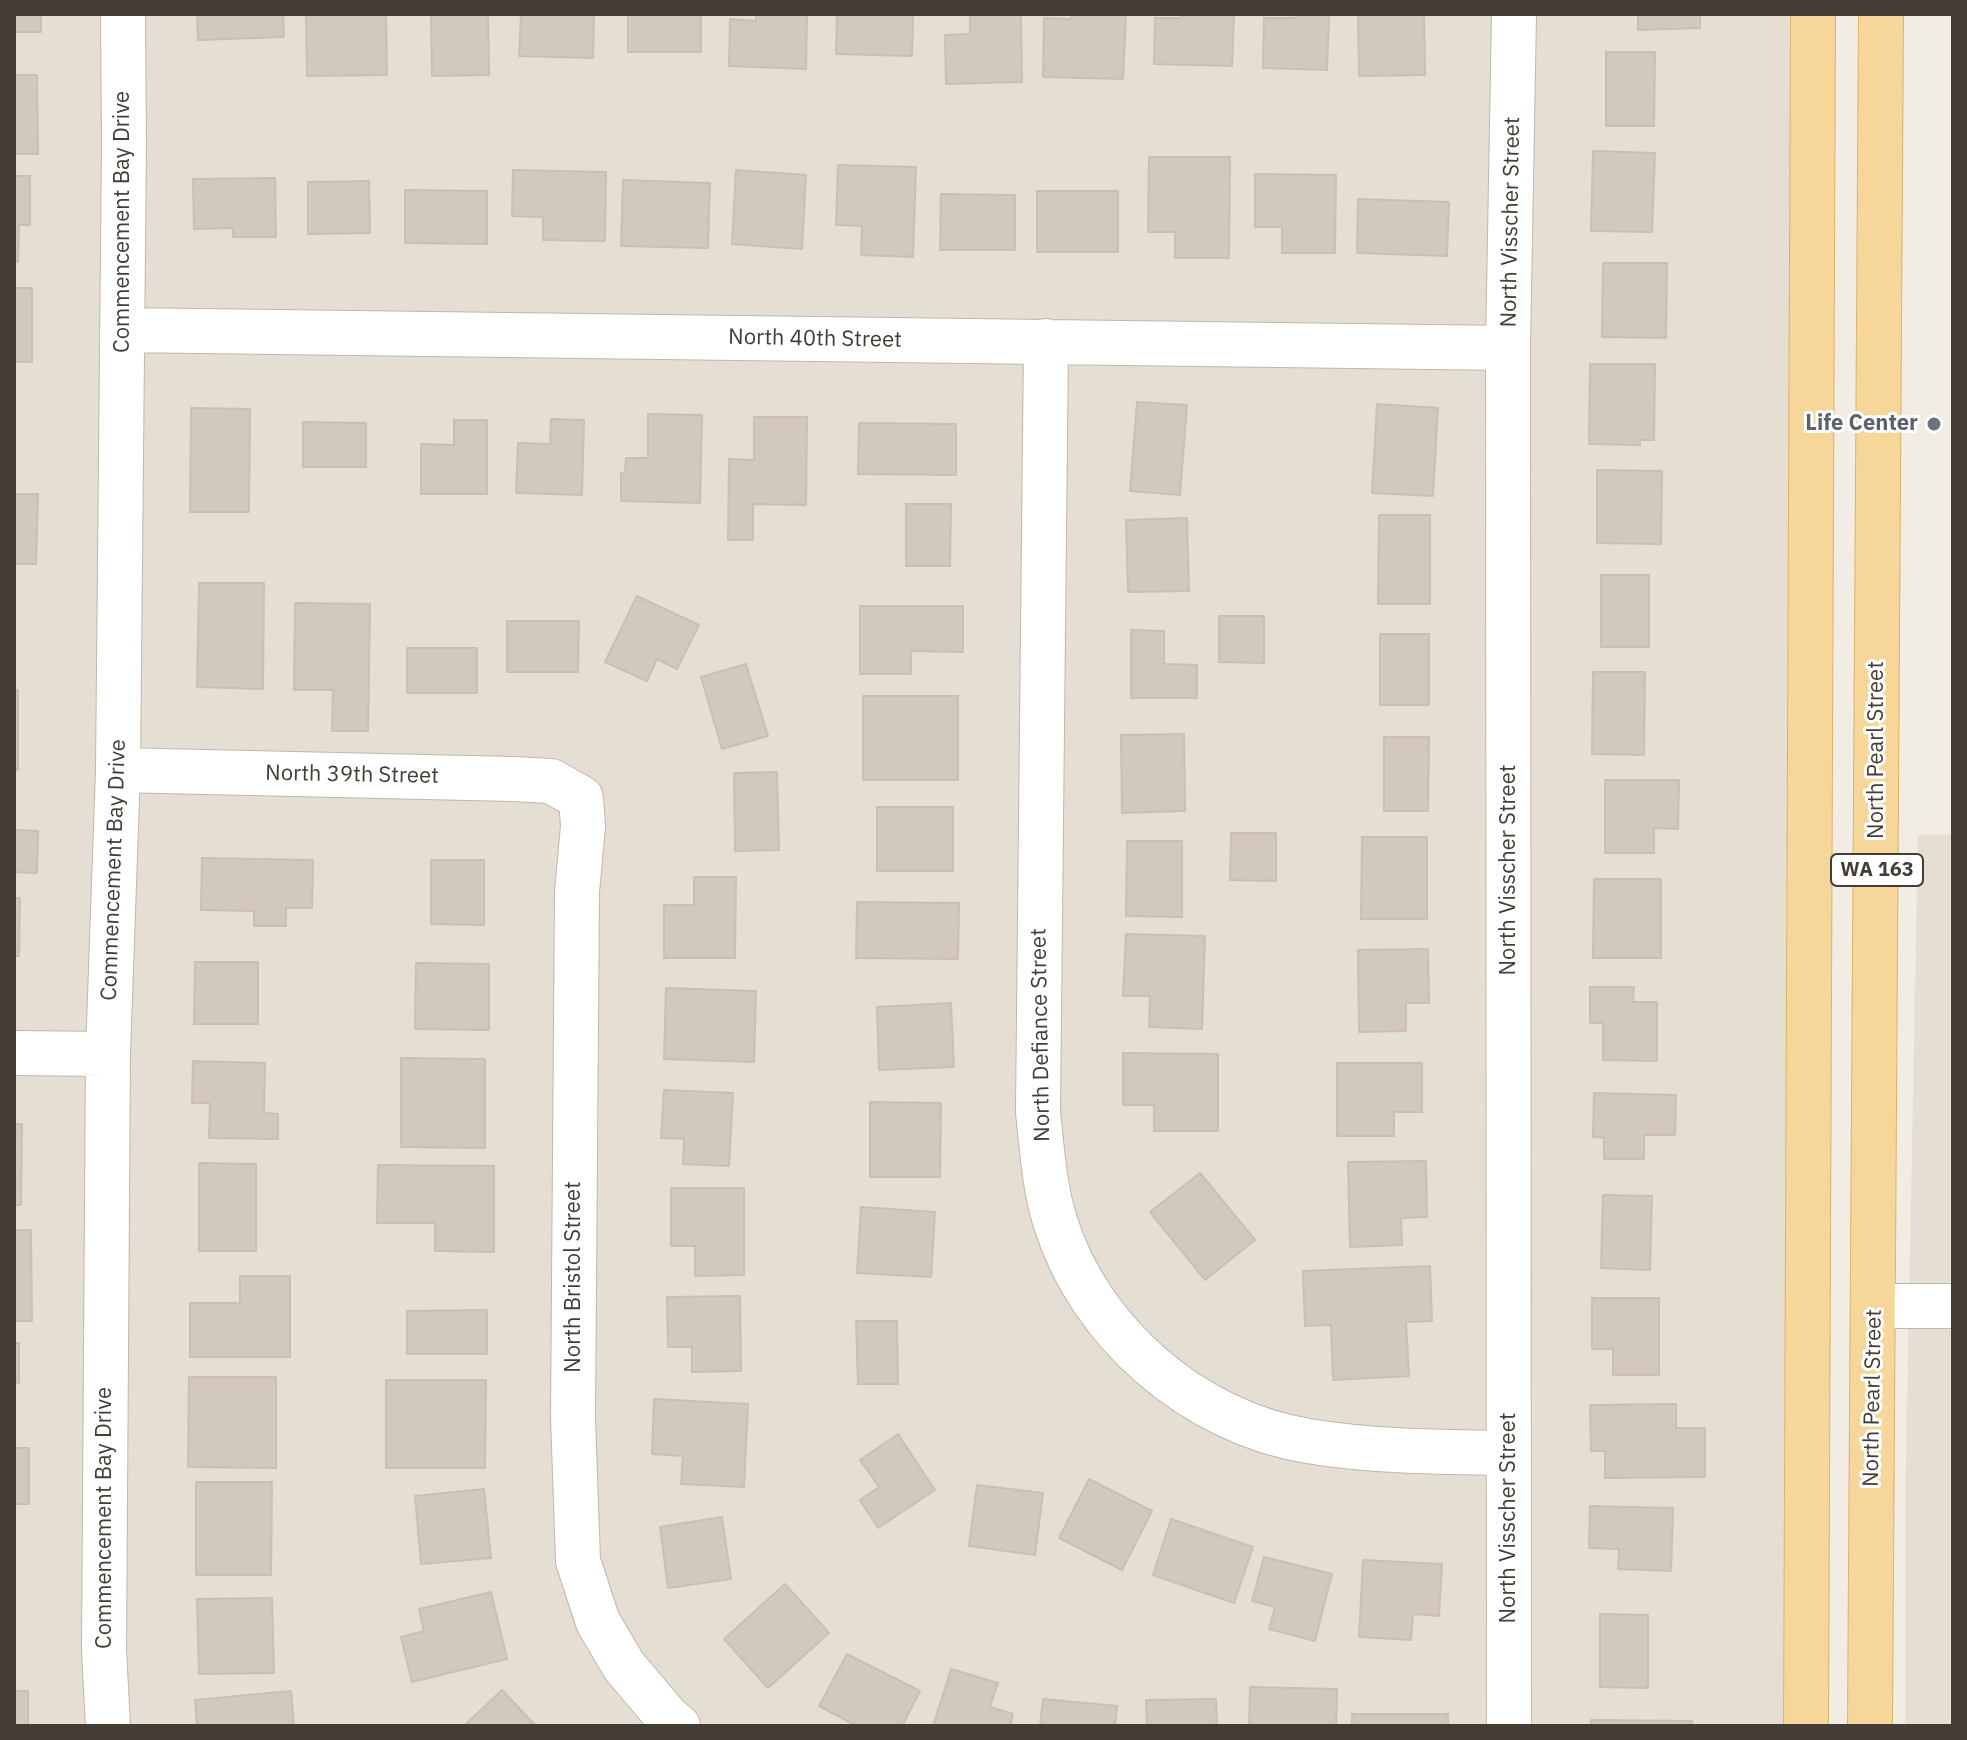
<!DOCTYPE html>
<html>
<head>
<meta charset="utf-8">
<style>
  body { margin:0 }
  #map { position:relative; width:1967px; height:1740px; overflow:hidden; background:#f1ede5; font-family:"IBM Plex Sans",sans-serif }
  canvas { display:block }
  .frame { position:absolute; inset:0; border:16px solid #433d35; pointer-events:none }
</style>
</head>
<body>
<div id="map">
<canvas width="1967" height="1740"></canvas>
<div class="frame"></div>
</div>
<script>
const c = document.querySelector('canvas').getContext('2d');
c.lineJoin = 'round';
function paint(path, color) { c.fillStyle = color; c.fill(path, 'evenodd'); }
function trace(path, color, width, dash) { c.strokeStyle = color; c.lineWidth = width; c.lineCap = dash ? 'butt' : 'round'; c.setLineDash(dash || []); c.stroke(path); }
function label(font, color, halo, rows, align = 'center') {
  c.font = font + ' "IBM Plex Sans",sans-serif'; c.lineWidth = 6; c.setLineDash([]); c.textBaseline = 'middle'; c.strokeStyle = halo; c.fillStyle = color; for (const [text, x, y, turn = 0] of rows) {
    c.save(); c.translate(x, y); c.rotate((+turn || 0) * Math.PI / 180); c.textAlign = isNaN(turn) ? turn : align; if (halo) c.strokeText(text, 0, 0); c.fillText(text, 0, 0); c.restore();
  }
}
paint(new Path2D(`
  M14,14h1781l-10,1712h-1771z
  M1953,834v892h-48v-215l13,-676z`), '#e5ded3');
const building = new Path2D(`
  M14,14h27v18h-27z
  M197,14h86l1,23 -86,3z
  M306,14h80l1,61 -80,1z
  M431,14h57l1,61 -57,1z
  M521,14h73l-1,44 -74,-2z
  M628,14h73v38h-73z
  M756,14h51l-1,55 -77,-3 1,-47 26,2z
  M837,14h76l-1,42 -76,-2z
  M970,14h51l1,68 -76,2 -1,-49 25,-1z
  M1072,14h54l-3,65 -80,-2 1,-59 27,1z
  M1181,14h53l-2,52 -78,-2 1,-46h26z
  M1296,14h33l-2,56 -64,-2 1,-50h32z
  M1358,14h66l1,61 -66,1z
  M1638,14h62v14l-62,2z
  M1606,52h49l-1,74h-48z
  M14,75h23l1,79h-24z
  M1593,151l62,2 -3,79 -61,-1z
  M1149,157h81l-1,101h-54v-26h-27z
  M838,165l78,2 -3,90 -52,-2 1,-29 -26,-1z
  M513,170l93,2 -1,69 -62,-1v-23l-31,-1z
  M736,170l70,5 -4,74 -70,-5z
  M1255,174l81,1 -1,78h-53v-26h-27z
  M14,176h16v49h-11l-1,37h-4z
  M275,178l1,59h-43v-9l-39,1 -1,-50z
  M623,180l87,3 -2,65 -87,-2z
  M369,181l1,52 -62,1v-52z
  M405,190l82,1v53l-82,-1z
  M1037,191h81v61h-81z
  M941,194l74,1v55h-75z
  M1358,199l91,3 -2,54 -90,-3z
  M1603,263h64l-1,75 -64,-1z
  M14,288h18v74h-18z
  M1590,364h65l-1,76h-14v5l-51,-1z
  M1137,402l50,3 -7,90 -50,-4z
  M1377,404l61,4 -5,88 -61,-3z
  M191,408l59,1 -1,103h-59z
  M648,414l54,1 -2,88 -79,-2v-28h4l1,-15h22z
  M754,417h53l-1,88 -53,-1v36h-25l1,-81 25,1z
  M551,419l33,1 -2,75 -66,-2 2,-50 32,1z
  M454,420h33v74h-66v-50l33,1z
  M303,422l63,1v44h-63z
  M859,423l97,1v51l-98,-1z
  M1597,470l65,1 -1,73 -64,-1z
  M14,494h24l-2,70h-22z
  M906,504h45l-1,62h-44z
  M1379,515h51v89h-52z
  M1187,518l2,73 -61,1 -2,-72z
  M1601,575h48v72h-48z
  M199,583h65l-1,106 -66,-2z
  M637,596l62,29 -22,44 -20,-10 -10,22 -42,-19z
  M295,603l75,1 -2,127h-36l1,-41h-39z
  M860,606h103v46l-52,-1v23h-51z
  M1219,616h45v47l-45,-1z
  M507,621h72l-1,51h-71z
  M1131,630l33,1v33l33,1v33h-66z
  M1380,634h49v71h-49z
  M407,648h70v45h-70z
  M746,664l22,72 -46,13 -21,-72z
  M1593,672h52l-1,83 -52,-1z
  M14,690h4v80h-4z
  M863,696h95v84h-95z
  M1184,734l1,77 -63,2 -1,-78z
  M1384,737h45l-1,74h-44z
  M777,772l2,78 -44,1 -1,-78z
  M1605,780h74l-1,49 -24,-1v25h-49z
  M877,807h76v64h-76z
  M14,830l24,1 -1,42 -23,-1z
  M1231,833h45v48l-46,-1z
  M1362,837h65v82h-66z
  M1127,841h55v76l-56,-1z
  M202,858l111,2 -1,48h-26v18h-32v-15l-53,-1z
  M431,860h53v65l-53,-1z
  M694,877h42l-1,81h-71v-53h30z
  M1594,879h67v79h-68z
  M14,898h6l-1,58h-5z
  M857,902l102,1 -1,56 -102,-1z
  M1126,934l79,2 -3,93 -53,-2 1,-31h-27z
  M1428,949l1,54h-23v28l-47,1 -1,-82z
  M195,962h63v62h-64z
  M416,963l73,1v66l-74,-1z
  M1590,987h44l-1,15h24v59l-54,-1v-37h-13z
  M666,988l90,3 -2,71 -90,-3z
  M951,1003l3,64 -75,3 -2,-63z
  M1123,1053l95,1v77h-64v-26h-31z
  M401,1058l84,1v89l-84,-1z
  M193,1061l72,2 -1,50 14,1v25l-69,-1 1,-35h-18z
  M1337,1063h85v49h-28v24h-57z
  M664,1090l69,3 -4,73 -46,-2 1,-25 -23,-1z
  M1594,1093l82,2 -1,40h-31v24h-40v-21l-11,-1z
  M870,1102l71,1 -1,74h-70z
  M14,1124h8l-1,81h-7z
  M1426,1161l1,56 -26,1 1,27 -52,2 -2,-85z
  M199,1163l57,1v87h-57z
  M378,1165l116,1v86l-59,-1v-28h-58z
  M1200,1173l55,67 -50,40 -55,-68z
  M671,1188h73v87l-49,1v-30h-24z
  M1603,1195l49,1 -2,74 -49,-2z
  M861,1207l74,5 -4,65 -74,-4z
  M14,1230h17l1,91h-18z
  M1430,1266l2,55 -26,1 3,54 -76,4 -2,-55 -26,1 -2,-55z
  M240,1276h50v81h-100v-54h50z
  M740,1296l1,75 -49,1v-25h-24l-1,-50z
  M1592,1298h67v77h-46v-26h-21z
  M487,1310v44h-80v-43z
  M856,1321h41l1,63h-40z
  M14,1343h5v40h-5z
  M189,1377h87v91l-88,-1z
  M386,1380h100l-1,88h-99z
  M654,1399l94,5 -4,83 -63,-3 2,-28 -31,-2z
  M1676,1404v24h29v49l-100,1v-27h-14l-1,-46z
  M898,1434l37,56 -57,38 -18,-28 19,-13 -19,-27z
  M14,1448h15v56h-15z
  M1089,1479l63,32 -30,59 -63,-32z
  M196,1482h76l-1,93h-75z
  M977,1485l66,8 -8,62 -66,-9z
  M484,1489l7,69 -70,6 -6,-68z
  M1590,1506l83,2 -2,63 -53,-2 1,-20 -30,-1z
  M722,1517l9,62 -63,9 -8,-61z
  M1171,1519l82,28 -19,56 -81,-28z
  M1264,1557l68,17 -17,67 -46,-12 6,-22 -23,-6z
  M1363,1560l79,4 -3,52 -26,-2 -2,26 -52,-3z
  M785,1584l44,49 -61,55 -44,-49z
  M491,1592l16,67 -95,23 -11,-45 23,-6 -5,-22z
  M272,1598l2,75 -75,1 -2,-75z
  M1600,1614l48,1v73l-48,-1z
  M847,1654l73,37 -18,35h-45l-38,-20z
  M951,1669l47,14 -8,24 23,7 -3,12h-77z
  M1250,1687l87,2 -1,37h-87z
  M502,1690l34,36h-72z
  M14,1691h14v35h-14z
  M291,1691l3,35h-97l-2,-26z
  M1043,1699l74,7 -2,20h-75z
  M1216,1699l1,27h-70l-1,-26z
  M1352,1714h96v12h-96z
  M1591,1720l101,1v5h-101z`);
paint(building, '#d2c8bb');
trace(building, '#ccbfaf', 2);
const minor = new Path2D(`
  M122,330l1386,18
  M1046,341l-8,771c4,36 6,74 17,109 34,111 138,201 253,220 66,11 134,11 201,12
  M118,770l395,9 38,2 30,17 2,28 -6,66 -4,525 5,144 20,61 26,44 43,51 11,9
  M14,1053l94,1
  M1874,1306h79
  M108,1726l-4,-76 4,-596 10,-284 6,-627 -1,-129
  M1509,1726l-1,-1378 6,-334`);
const major = new Path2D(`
  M1806,1726l7,-1712
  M1870,1726l11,-1712`);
trace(minor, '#bfb7ab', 46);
trace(major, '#dab36a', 46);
trace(minor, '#fff', 44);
trace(major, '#f6d799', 44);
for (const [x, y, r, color] of [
  [1934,424,8,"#6b7280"]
]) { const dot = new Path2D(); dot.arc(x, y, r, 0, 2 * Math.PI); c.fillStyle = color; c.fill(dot); trace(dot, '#fff', 3); }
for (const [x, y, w] of [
  [1877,870,92]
]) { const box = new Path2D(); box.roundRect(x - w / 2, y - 16, w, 32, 6); c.fillStyle = '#fff'; c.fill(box); trace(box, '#433d35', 2); }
label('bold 20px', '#433d35', null, [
  ["WA 163",1877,870]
]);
label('22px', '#433d35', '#fff', [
  ["Commencement Bay Drive",123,222,-90],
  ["North Visscher Street",1511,222,-89],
  ["North 40th Street",815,339,1],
  ["North Pearl Street",1877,750,-90],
  ["North 39th Street",352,775,1],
  ["Commencement Bay Drive",114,870,-88],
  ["North Visscher Street",1509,870,-90],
  ["North Defiance Street",1041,1035,-91],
  ["North Bristol Street",574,1277,-90],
  ["North Pearl Street",1873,1398,-89],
  ["Commencement Bay Drive",105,1518,-90],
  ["North Visscher Street",1509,1518,-90]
]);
label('bold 22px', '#5b616d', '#fff', [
  ["Life Center",1918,424]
], 'right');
</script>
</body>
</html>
